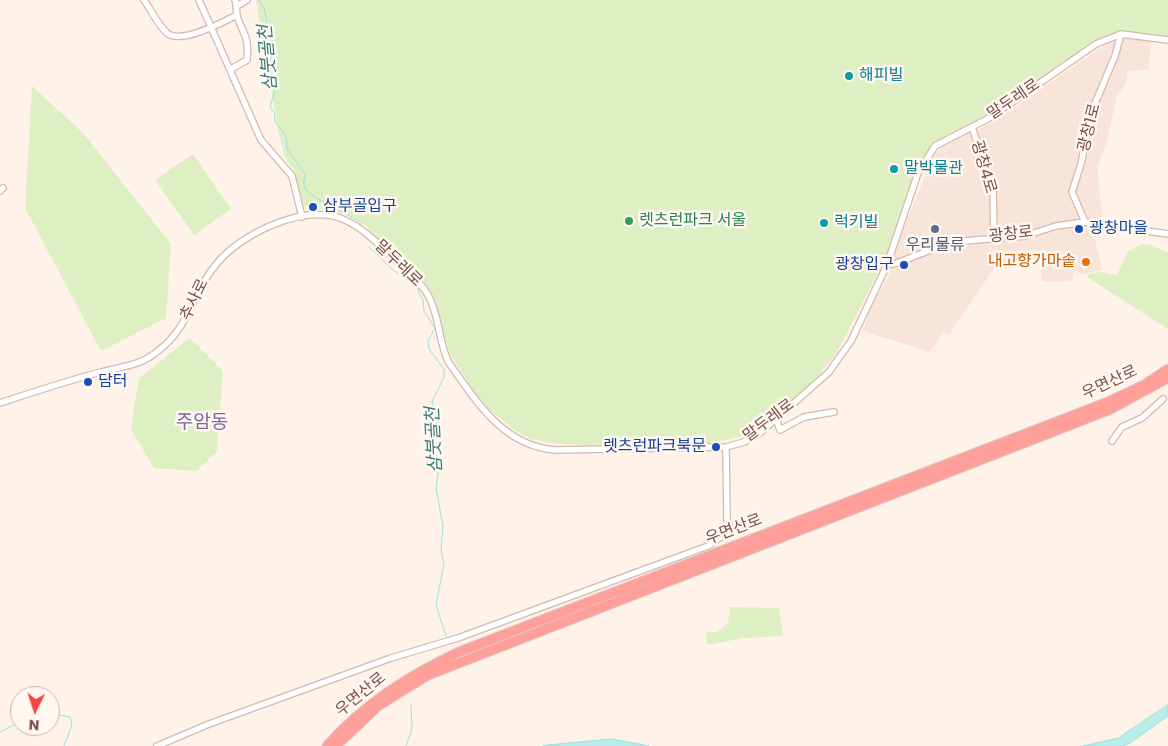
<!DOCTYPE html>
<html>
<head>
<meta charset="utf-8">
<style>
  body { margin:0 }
  #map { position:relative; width:1168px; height:746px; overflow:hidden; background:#fff2e8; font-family:Poppins,sans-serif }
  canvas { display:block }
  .north { position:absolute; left:10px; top:686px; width:50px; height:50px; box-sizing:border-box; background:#fff7f1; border:1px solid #cbb4ad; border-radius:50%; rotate:184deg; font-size:14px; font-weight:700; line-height:20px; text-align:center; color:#7d5048 }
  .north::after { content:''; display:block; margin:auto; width:18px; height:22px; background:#f54441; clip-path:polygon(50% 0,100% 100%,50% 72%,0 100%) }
</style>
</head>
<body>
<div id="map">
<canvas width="1168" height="746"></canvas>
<div class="north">N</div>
</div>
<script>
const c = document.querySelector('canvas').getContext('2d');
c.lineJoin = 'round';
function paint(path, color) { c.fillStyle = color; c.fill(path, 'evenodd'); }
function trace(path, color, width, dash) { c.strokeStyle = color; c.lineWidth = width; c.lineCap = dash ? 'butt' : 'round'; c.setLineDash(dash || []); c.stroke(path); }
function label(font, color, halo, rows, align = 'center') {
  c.font = font + ' Poppins,"Noto Sans KR",sans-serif'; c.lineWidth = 5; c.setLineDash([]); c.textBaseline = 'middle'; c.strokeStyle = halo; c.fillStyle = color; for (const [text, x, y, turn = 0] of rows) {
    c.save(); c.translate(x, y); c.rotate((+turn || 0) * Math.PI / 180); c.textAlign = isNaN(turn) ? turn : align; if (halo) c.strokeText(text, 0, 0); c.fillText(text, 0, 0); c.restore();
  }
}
paint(new Path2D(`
  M1121,39l30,1 -2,30 -21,1 -2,13 -9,11 -10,46 -10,27 6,53 -2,7 -10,-2 12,44 -21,4 -8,-2 -2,9 -24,1 -6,-1 -2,-26 -41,6 -50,74 -6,-2 -13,19 -67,-21 8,-26 19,-30 4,-24 40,-96 9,-9 52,-25 104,-72z`), '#f9e4d9');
paint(new Path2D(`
  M256,0h912v37l-48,-5 -25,12 -106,70 -54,28 -10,14 -37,98 -51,98 -18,23 -55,51 -23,11 -31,6 -130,2 -29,-2 -22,-5 -13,-7 -35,-28 -31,-49 -19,-61 -10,-16 -28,-23 -27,-28 -14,-9 -17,-6 -31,-5 -11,-37 -8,-11 -6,-23z
  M32,86l52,48 87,110 -5,74 -65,33 -76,-143z
  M193,154l38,55 -37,26 -39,-55z
  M1142,244l9,1 17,8v76l-81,-52 2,-3 12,-2 16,3 11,-24z
  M190,338l33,33 -6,80 -20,20 -43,-3 -23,-39 8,-51z
  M730,607l49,1 4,28 -39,2 -37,7 -1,-13h11l11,-9z`), '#deefc4');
const water = new Path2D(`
  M1168,705v11l-38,27 -7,3h-40l35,-8z
  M612,739l37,7h-107l6,-1z`);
paint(water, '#baece9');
trace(water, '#9edfdc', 1);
trace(new Path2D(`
  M259,0l5,8 3,13 -3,12 7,23 -3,13 1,10 6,12 -5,16 4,5 1,10 11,14 1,13 18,25c0,3 -2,8 -1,11 3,14 46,28 58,39
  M369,247l23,22 25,19 6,12 1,11 11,17 -7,13 1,8 15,20v8l-12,25 6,25 -5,18 5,28 -2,15 7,38 -2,24 3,14 -8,41 10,31
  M50,713l20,4 2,8 -8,21
  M0,732l20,-10
  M406,746l6,-17 -1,-24`), '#9edfdc', 1);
const minor = new Path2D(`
  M144,0c7,10 14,25 23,33 14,12 56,-11 70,-18
  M199,0l62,140 31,36 10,41
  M237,6l10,-6
  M231,69l16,-9c2,-25 -3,-23 -10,-44 -1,-5 0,-11 -2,-16
  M972,127l21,64 1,46
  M0,191l3,-3
  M1085,222l-13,-30 9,-28 10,-51 24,-57 6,-22
  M887,265l10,-2 54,-21 74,-6 31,-10 29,-4 83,12
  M0,403c33,-11 67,-22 101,-31 18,-5 37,-6 53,-18 38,-27 36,-60 64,-92 25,-29 84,-57 122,-44 22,8 38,26 54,41 11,11 26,21 34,36 12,21 10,47 21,68 28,39 54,83 106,87l171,-3 18,-5 16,-9 69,-61 22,-31 36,-76 31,-92 17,-27 56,-29 105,-73 25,-10 47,6
  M776,419l4,11 24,-13 30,-5
  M1112,441l10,-14 20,-9 21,-19
  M157,746l52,-22 182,-66 67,-20 250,-92 23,-16 -4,-9 -1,-74`);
const highway = new Path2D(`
  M327,746c37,-42 81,-70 132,-94l649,-250 36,-17 24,-16
  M336,746l42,-40 50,-31 683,-266 57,-31`);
trace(minor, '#d5b8af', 8);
trace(highway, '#dbcecc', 11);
trace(minor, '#fff', 5.5);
trace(highway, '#ff9f99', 9);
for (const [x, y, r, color] of [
  [849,76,5,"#0f9aa8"],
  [894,169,5,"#0f9aa8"],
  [313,207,5,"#1a4fb4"],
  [629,221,5,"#2e9e5b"],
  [824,223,5,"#0f9aa8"],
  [935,229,5,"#5c6f8a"],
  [1079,229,5,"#1a4fb4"],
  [1086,262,5,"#e8710a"],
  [904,265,5,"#1a4fb4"],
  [88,382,5,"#1a4fb4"],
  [716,447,5,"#1a4fb4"]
]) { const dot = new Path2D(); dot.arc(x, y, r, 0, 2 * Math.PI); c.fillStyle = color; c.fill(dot); trace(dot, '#fff7f1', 2); }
label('16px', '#0d838f', '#fff7f1', [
  ["해피빌",859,76],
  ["말박물관",904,169],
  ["럭키빌",834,223]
], 'left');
label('16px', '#7d5048', '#fff7f1', [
  ["말두레로",1014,100,-34],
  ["광창1로",1090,128,-76],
  ["광창4로",983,167,74],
  ["광창로",1011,235,-7],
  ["말두레로",398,264,44],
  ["추사로",195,300,-64],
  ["우면산로",1110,383,-25],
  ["말두레로",769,421,-37],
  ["우면산로",734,530,-21],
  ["우면산로",361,695,-39]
]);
label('16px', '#164399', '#fff7f1', [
  ["삼부골입구",323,207],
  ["광창마을",1089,229],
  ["광창입구",894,265,"right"],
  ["담터",98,382],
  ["렛츠런파크북문",706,447,"right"]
], 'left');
label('16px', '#27864d', '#fff7f1', [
  ["렛츠런파크 서울",639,221]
], 'left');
label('16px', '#4e5e75', '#fff7f1', [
  ["우리물류",935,246]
]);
label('16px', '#c56008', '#fff7f1', [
  ["내고향가마솥",1076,262]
], 'right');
label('italic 18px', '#367c79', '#fff7f1', [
  ["삼붓골천",269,58,-95],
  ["삼붓골천",435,440,-93]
]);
label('19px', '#8064a0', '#fff7f1', [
  ["주암동",202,423]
]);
</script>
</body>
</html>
